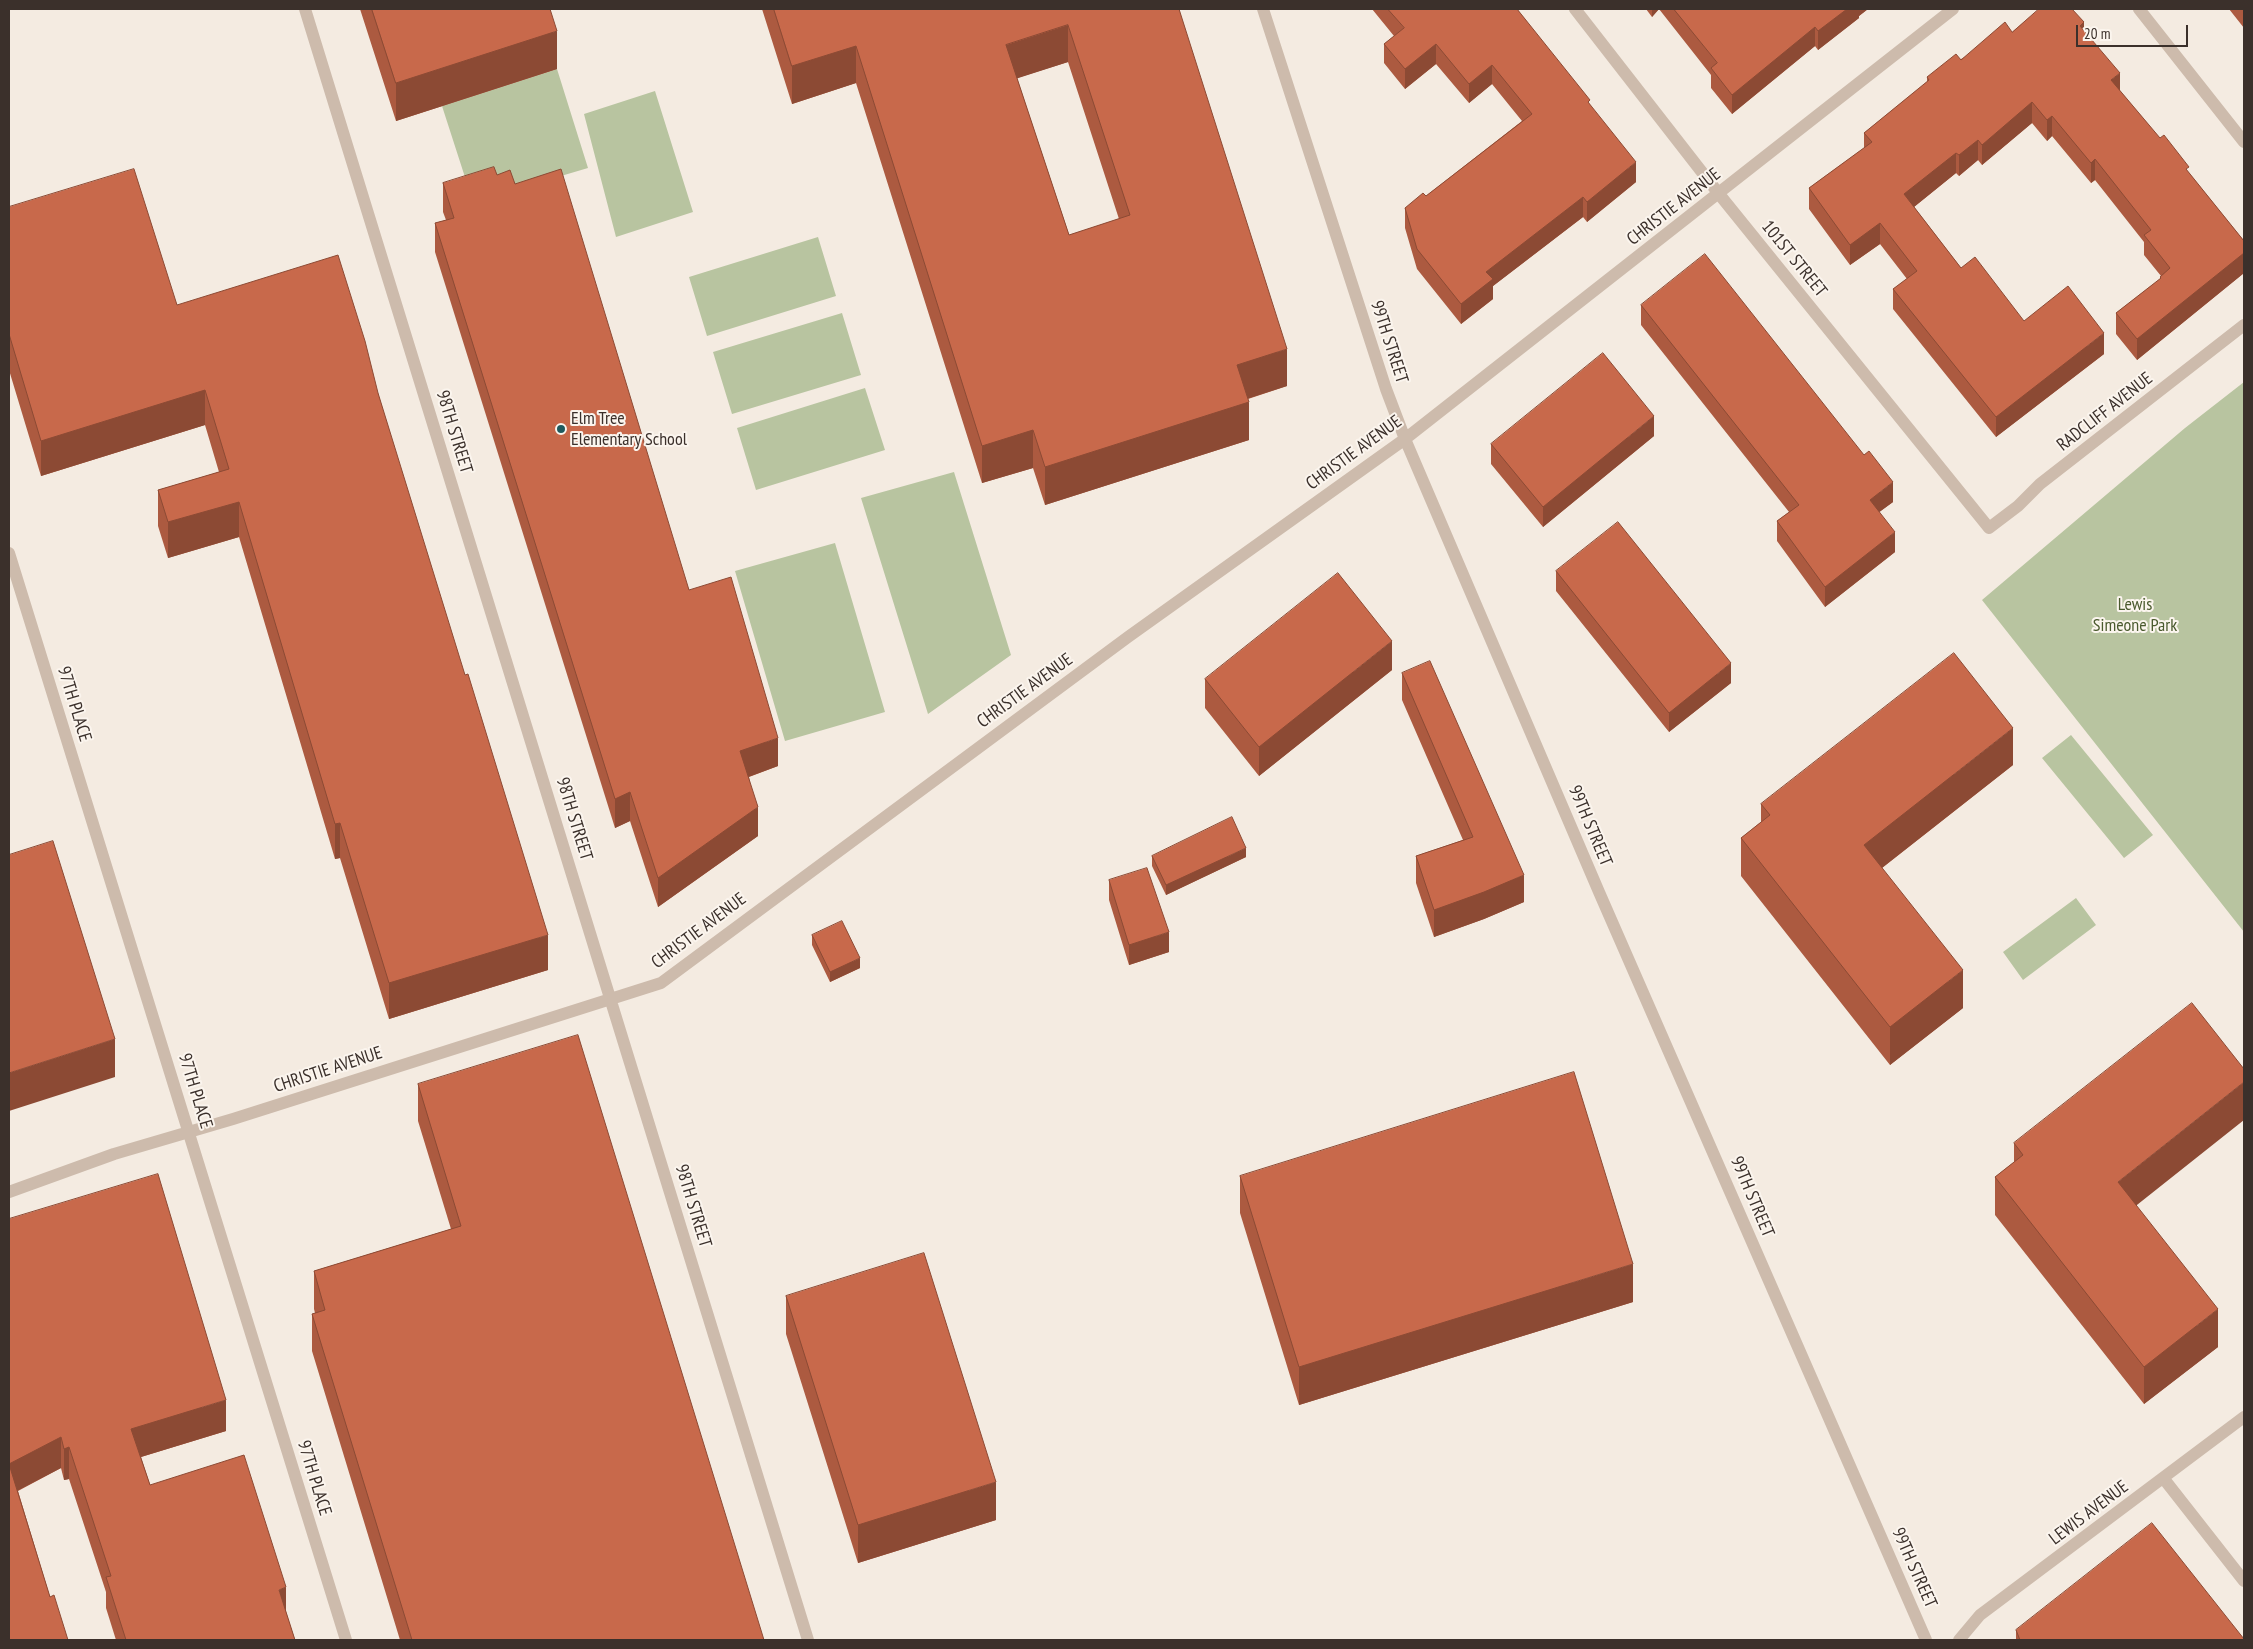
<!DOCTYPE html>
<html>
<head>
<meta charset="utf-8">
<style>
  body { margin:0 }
  #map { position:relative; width:2253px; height:1649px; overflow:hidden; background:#f4ebe1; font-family:"PT Sans Narrow",sans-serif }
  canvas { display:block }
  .frame { position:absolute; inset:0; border:10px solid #3b302b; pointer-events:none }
  .scale { position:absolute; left:2076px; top:25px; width:112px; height:22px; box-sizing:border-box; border:2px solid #3b302b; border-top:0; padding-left:6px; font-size:15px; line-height:18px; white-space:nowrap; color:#3b302b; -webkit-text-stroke:4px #fbf5ee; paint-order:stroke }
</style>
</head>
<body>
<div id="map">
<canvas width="2253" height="1649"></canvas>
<div class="frame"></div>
<div class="scale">20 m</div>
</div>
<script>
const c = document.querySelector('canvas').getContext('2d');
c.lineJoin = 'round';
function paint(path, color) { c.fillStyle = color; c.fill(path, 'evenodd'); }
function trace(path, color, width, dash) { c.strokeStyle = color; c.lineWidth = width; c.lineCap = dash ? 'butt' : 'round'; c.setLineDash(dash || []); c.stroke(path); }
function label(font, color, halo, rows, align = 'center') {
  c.font = font + ' "PT Sans Narrow",sans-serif'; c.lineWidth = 4; c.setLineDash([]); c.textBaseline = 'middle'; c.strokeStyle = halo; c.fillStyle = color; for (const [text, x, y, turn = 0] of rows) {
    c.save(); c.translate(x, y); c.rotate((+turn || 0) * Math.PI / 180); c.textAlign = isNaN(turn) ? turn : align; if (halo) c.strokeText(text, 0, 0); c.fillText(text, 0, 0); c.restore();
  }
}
paint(new Path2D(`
  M557,69l31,99 -115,34 -31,-96z
  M655,91l38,121 -77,25 -32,-123z
  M818,237l18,59 -129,40 -18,-59z
  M842,313l19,62 -129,39 -19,-62z
  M2244,382v550l-262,-332 203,-172z
  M865,388l20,62 -129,40 -19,-62z
  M954,472l57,183 -83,59 -67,-216z
  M835,543l50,169 -100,29 -50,-170z
  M2071,735l82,100 -29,23 -82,-100z
  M2076,898l20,27 -73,55 -20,-28z`), '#b8c4a0');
trace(new Path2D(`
  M305,9l503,1631
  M1263,9l123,380 19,50 194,453 327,748
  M1575,9l144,185 270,334 29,-22 22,-22 204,-159
  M2139,9l105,133
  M9,553l337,1087
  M9,1192l105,-38 119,-35 428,-136 467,-346 277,-198 548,-430
  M2164,1479l80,102
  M1959,1640l21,-25 264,-198`), '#cdbbac', 12);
paint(new Path2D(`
  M360,9h190l7,60 -161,52z
  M762,9h417l108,377 -39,13 1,41 -204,65 -12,-37 -51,15 -126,-400 -64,21zM1068,62l51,157 -50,16 -52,-157z
  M1372,9h145l73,96 46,77 -49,40 -4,-5 -90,69v13l-32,25 -44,-55 -12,-41v-20l21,-12 96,-75 -30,-37 -23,19 -33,-39 -31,25 -21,-26v-19l10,-8z
  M1646,9h222l-9,7v2l-41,32 -3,-4 -83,68 -21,-26v-13l-52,-66 -7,8z
  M2229,9h15v19z
  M2084,30l36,61 69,82 55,68v32l-107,87 -21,-26v-21l44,-34 1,-3 -17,-21v-13l-49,-62 -4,3 -39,-47 -5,5 -15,-18 -50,42 -4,-5 -19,16 -3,-3 -42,34 47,61 63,53 80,33 -108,83 -103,-128v-20l14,-10 -27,-35 -30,21 -41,-56v-21l55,-40v-15l63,-51v-5l85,-45z
  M497,175l18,9 174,406 89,176 -29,11 9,59 -100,71 -28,-86 -15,7 -180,-576v-29l11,-3 -3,-8v-29z
  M9,207l168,98 201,88 170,577 -159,49 -49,-161 -5,1 -96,-322 -71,21 -10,-32v-36l61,-18 -14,-47 -164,51 -32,-106z
  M1641,305l252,197 -14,10 16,40 -70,55 -48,-66v-20l12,-9 -148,-187z
  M1654,436l-111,91 -52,-63v-20z
  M1556,571l175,112 -62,49 -113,-141z
  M1392,670l-133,106 -54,-68v-29z
  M1402,673l122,229 -40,17 -50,18 -18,-54v-27l47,-16 -61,-140z
  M2013,765l-131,103 81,140 -73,57 -149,-189v-38l20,-16v-18z
  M1152,856l94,1 -80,38 -14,-29z
  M1109,880l60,72 -40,13 -20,-65z
  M812,935l48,33 -30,14 -18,-37z
  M418,1084l346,556h-364l-88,-289v-37l3,-1 -1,-4v-38l137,-42 -33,-108z
  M2014,1143l204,204 -74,57 -149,-189v-38l19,-15z
  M1240,1176l393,126 -334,103 -59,-192z
  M9,1219l217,212 -85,26 9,28 136,127 9,28h-179l-10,-32v-16l-37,-113 -5,1 -3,-12 -43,23 32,106 -41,43z
  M786,1296l210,224 -138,43 -72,-229z
  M2016,1630l228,10h-228z`), '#ac5a40');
paint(new Path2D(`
  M1652,9h7l-7,8z
  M1847,9h21l-9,7v2l-41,32v-19z
  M2084,22v21l-4,-17z
  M1068,25v37l-62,20v-37z
  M1815,27v19l-83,68v-19z
  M557,31v38l-161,52v-38z
  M1436,44v20l-31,25v-20z
  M856,46v37l-64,21v-38z
  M1492,65v19l-23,19v-19z
  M2120,73v20l-9,-13z
  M2032,102v21l-50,42v-20z
  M2052,116v20l-5,5v-21z
  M1978,140v20l-19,16v-21z
  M1956,153v20l-52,42v-21z
  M2095,159v21l-4,3v-20z
  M1636,162v20l-49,40v-20z
  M1583,197v20l-90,69v13l-32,25v-20l25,-32z
  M1880,223v21l-30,21v-20z
  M2244,253v20l-107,87v-21z
  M2104,333v21l-108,83v-20z
  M1287,349v37l-50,16v-37z
  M205,390v35l-164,51v-35z
  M1249,402v38l-204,65v-38z
  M1654,416v20l-111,91v-20z
  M1033,430v38l-51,15v-37z
  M1893,482v20l-23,17v-19z
  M239,502v35l-71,21v-36z
  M1895,532v20l-70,55v-20z
  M1392,641v29l-133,106v-29z
  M1731,663v20l-62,49v-19z
  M2013,728v37l-149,117v-37z
  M778,738v28l-38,14v-29z
  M630,792v29l-15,7v-29z
  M758,807v29l-100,71v-29z
  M340,823v35l-5,1v-35z
  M1246,848v9l-80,38v-10z
  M1524,875v27l-40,17 -50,18v-27z
  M1169,932v20l-40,13v-20z
  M548,935v35l-159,49v-36z
  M860,958v10l-30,14v-10z
  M1963,970v38l-73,57v-38z
  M115,1039v38l-106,34v-38z
  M2244,1082v38l-126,100v-38z
  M1633,1264v38l-334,103v-38z
  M2218,1309v38l-74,57v-37z
  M226,1400v31l-95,29v-31z
  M61,1437v31l-52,27v-31z
  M69,1447v32l-5,1v-31z
  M996,1482v38l-138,43v-38z
  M286,1587v31l-7,-28z`), '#8c4a34');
const building = new Path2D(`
  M372,9h178l7,22 -161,52z
  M774,9h405l108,340 -50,16 12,37 -204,65 -12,-37 -51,16 -126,-400 -64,20zM1068,25l62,190 -61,20 -63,-190z
  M1388,9h129l73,91 -2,2 48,60 -49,40 -4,-5 -97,75 7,7 -32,25 -44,-55 -12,-41 18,-15 3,3 106,-82 -40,-49 -23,19 -33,-40 -31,25 -21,-25 20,-16z
  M1674,9h173l-29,22 -3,-4 -83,68 -21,-27 6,-5z
  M2039,9h33l12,13 -4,4 40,47 -9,7 49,58 4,-3 25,32 -3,2 58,72v12l-107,86 -21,-26 45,-35 -1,-1 10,-9 -26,-33 7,-5 -56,-71 -4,4 -39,-47 -5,4 -15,-18 -50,43 -4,-5 -19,15 -3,-2 -52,41 57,74 14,-11 49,64 44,-35 36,47 -108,84 -103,-128 24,-18 -37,-48 -30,22 -41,-57 63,-46 -8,-9 65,-53 -2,-3 29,-23 5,6 44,-38 7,10z
  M494,167l3,8 13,-5 5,14 46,-15 128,421 42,-13 47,161 -38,13 18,56 -100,71 -28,-86 -15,7 -180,-576 19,-5 -11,-35z
  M134,169l43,136 161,-50 27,86 13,52 87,282 3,-1 80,261 -159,48 -49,-160 -5,1 -96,-322 -71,20 -10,-32 71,-21 -24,-79 -164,51 -32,-107v-127z
  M1705,254l159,201 5,-4 24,31 -23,18 25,32 -70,55 -48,-66 22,-16 -158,-200z
  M1603,353l51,63 -111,91 -52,-63z
  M1618,522l113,141 -62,50 -113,-142z
  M1338,573l54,68 -133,106 -54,-68z
  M1954,653l59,75 -149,117 99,125 -73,57 -149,-189 29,-23 -9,-11z
  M1430,661l94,214 -40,17 -50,18 -18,-54 57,-19 -71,-164z
  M1232,817l14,31 -80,37 -14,-29z
  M53,841l62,198 -106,34v-218z
  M1147,868l22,64 -40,13 -20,-65z
  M842,921l18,37 -30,14 -18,-37z
  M2192,1003l52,66v13l-126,100 100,127 -74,58 -149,-190 28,-22 -9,-12z
  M578,1035l186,605h-352l-100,-326 13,-4 -11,-39 147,-45 -43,-142z
  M1574,1072l59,192 -334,103 -59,-191z
  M158,1174l68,226 -95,29 19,56 94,-30 42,132 -7,3 16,50h-169l-20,-63 5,-1 -42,-129 -5,2 -3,-12 -52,27 41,133 4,-2 14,45h-59v-421z
  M924,1253l72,229 -138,43 -72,-229z
  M2152,1523l92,116v1h-224l-4,-10z`);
paint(building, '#c8694b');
trace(building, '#8c4a34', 1);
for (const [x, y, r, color] of [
  [561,429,5,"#1f5a5e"]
]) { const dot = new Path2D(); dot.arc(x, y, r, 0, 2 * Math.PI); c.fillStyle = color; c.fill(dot); trace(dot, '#fbf5ee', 2); }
label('18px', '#3b302b', '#fbf5ee', [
  ["CHRISTIE AVENUE",1674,207,-38],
  ["101ST STREET",1794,259,51],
  ["99TH STREET",1389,342,72],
  ["RADCLIFF AVENUE",2105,412,-38],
  ["98TH STREET",454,432,73],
  ["CHRISTIE AVENUE",1354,453,-36],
  ["CHRISTIE AVENUE",1025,691,-36],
  ["97TH PLACE",74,704,73],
  ["98TH STREET",574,819,73],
  ["99TH STREET",1590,826,67],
  ["CHRISTIE AVENUE",699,931,-37],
  ["CHRISTIE AVENUE",328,1070,-18],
  ["97TH PLACE",195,1091,73],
  ["99TH STREET",1752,1197,67],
  ["98TH STREET",693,1206,73],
  ["97TH PLACE",314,1478,73],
  ["LEWIS AVENUE",2089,1513,-37],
  ["99TH STREET",1914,1568,66]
]);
label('18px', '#3b302b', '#fbf5ee', [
  ["Elm Tree",571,419],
  ["Elementary School",571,440]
], 'left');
label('18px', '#4a5a2e', '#fbf5ee', [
  ["Lewis",2135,605],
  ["Simeone Park",2135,626]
]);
</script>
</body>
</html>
